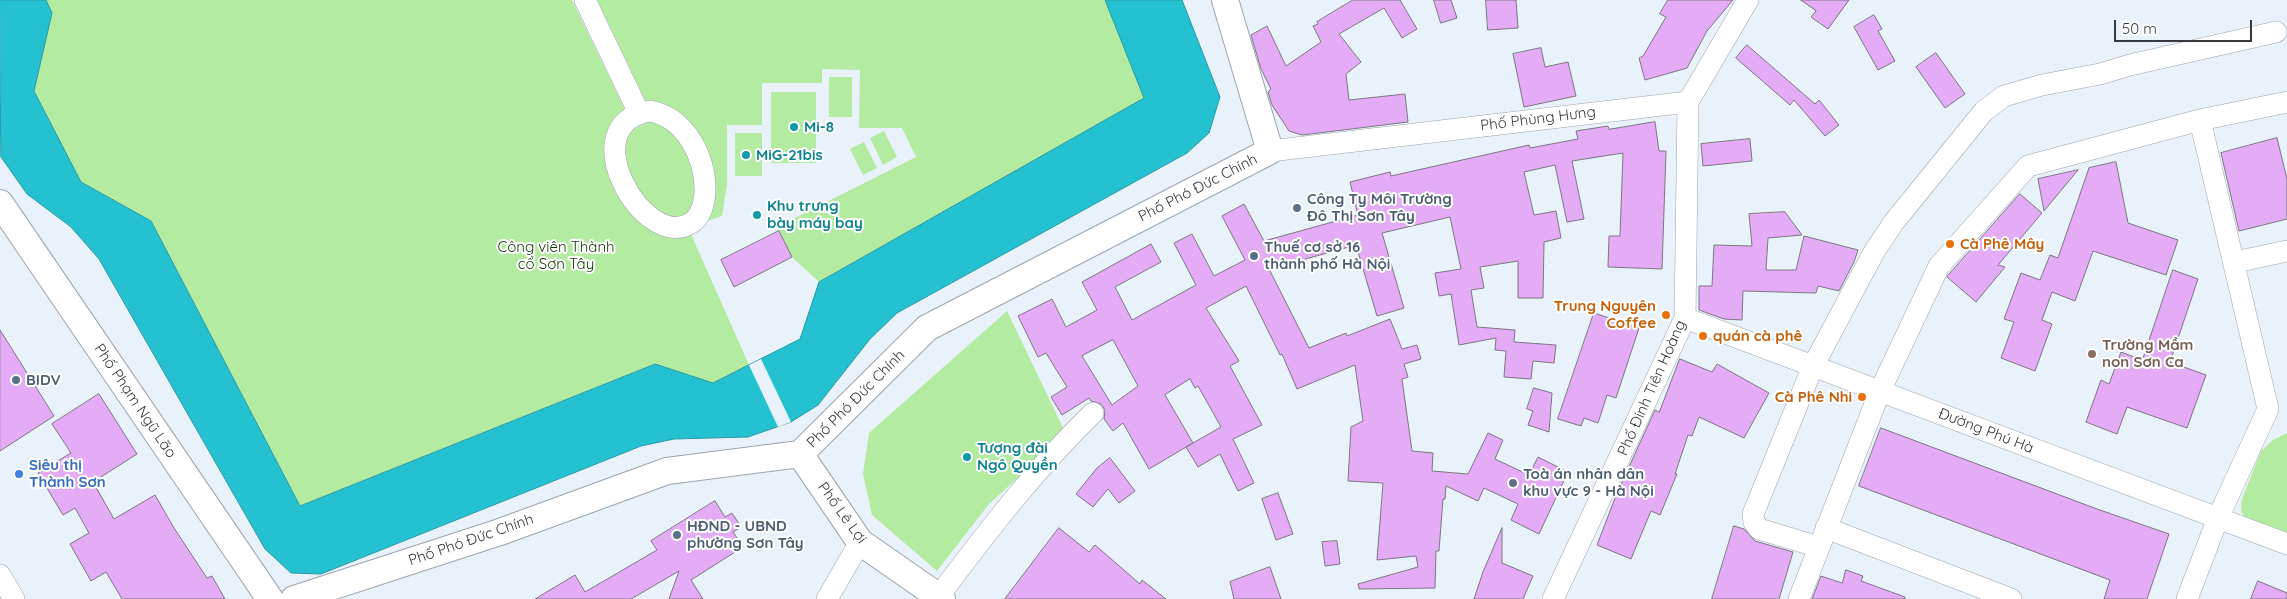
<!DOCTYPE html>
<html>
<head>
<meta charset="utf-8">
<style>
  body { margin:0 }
  #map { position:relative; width:2287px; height:599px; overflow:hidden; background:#e9f1fb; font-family:Quicksand,sans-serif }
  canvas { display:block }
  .scale { position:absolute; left:2114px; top:20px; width:138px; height:22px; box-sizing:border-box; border:2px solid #36393d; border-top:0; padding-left:6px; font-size:15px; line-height:18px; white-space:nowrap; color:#36393d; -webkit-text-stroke:4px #fff; paint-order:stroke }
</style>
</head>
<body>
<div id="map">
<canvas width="2287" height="599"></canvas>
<div class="scale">50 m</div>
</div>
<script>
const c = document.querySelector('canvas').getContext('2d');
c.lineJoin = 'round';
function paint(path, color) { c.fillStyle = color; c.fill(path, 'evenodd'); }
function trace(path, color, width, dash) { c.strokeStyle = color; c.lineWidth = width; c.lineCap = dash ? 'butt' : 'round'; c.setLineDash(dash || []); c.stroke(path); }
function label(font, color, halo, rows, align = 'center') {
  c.font = font + ' Quicksand,sans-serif'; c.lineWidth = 4; c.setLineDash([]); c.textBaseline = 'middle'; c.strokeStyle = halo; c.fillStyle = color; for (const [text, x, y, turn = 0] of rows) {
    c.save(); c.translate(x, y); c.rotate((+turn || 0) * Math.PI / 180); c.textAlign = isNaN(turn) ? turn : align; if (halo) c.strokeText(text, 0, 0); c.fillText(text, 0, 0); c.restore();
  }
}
paint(new Path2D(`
  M46,0h526l55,114 -12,68 75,50 59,133 -36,18 -59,-19 -354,142 -149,-285 -70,-39 -47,-92 18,-77z
  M597,0h508l40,98 -326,184 -27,-25 -15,-30 139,-70 -14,-29h-43l1,-58 -38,-1v14h-60v42h-35v59l-5,32 -15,5 -1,-57 -59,-60z
  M829,77h23v40h-23z
  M771,92h45v71h-45z
  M653,120l17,9 23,33 3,36 -8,15 -17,7 -32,-25 -16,-39 6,-25z
  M884,131l13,26 -14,8 -13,-27z
  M735,133h27v43h-27z
  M864,142l13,26 -14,7 -13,-26z
  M1007,311l59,123 -77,70 -52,67 -65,-56 -9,-41 6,-41z
  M2287,433v104l-39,-14 -7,-12 1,-12 19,-48 12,-11z`), '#b3eba0');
const water = new Path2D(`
  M0,0h46l6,13 -18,78 47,91 70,39 149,285 355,-142 58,19 87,-44 19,-57 325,-184 -39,-98h77l38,97 -11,36 -22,20 -290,160 -27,26 -52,66 -27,17 -43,15 -74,2 -33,7 -320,128 -30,-1 -26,-24 -166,-290 -28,-32 -44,-33 -26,-37z`);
paint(water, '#24c2d1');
trace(water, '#2999a5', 1);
paint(new Path2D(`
  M761,359l30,63 -13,5 -29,-62z`), '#e9f1fb');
const building = new Path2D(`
  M1353,0h47l17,29 -15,9 -18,-30 -45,26 22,28 -15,12 3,26 56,-6 3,28 -106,13 -13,-4 -17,-26 -4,-13 3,-3 -10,-20 -10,-34 16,-9 19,40 35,-24 -8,-16 5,-2 -1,-2z
  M1434,0h17l6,18 -16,5z
  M1486,0h30l2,28 -30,2z
  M1668,0h65l-26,31 -20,37 -42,12 -6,-22 4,-2 23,-39 -6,-3z
  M1801,0h48l-21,29 -17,-12 5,-6z
  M1874,15l8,14 -4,2 17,30 -17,9 -24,-43z
  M1747,45l68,59 4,-4 20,25 -14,11 -31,-36 -4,5 -54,-47z
  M1541,48l4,19 23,-5 8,34 -52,11 -11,-53z
  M1936,53l29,41 -20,14 -29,-41z
  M1655,122l4,29h7l-4,118 -54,-2 1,-31h11l3,-83 -51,8 12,58 -17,3 -12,-57 -31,7 10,43 22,-4 5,27 -17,4 -1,56h-25v-37l-38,6 4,21 -13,2 6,37 38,3 -1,12 42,3 -2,18 -21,-2 -2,18 -27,-2 2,-26 -11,-1 1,-12 -37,7 -8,-51 -12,2 -4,-23 26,-4 -11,-52 -68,16 22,75 -27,8 -21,-71 -87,24 40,79 37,-15 1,3 43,-17 12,30 15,-4 4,14 -17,5 4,13 -6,2 10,72 21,2 -1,18 36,3 20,-41 15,7 -8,19 34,16 9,-18 30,15 -29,62 -28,-14 7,-16 -34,-16 -6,13 -32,-15 -1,13h-2l-4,52h-3l-1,37 -76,1 -1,-5 60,-17 -2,-11 -39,4 6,-77 -35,-2 3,-54 12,-6 -8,-56 -58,24 -15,-35 -2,1 -34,-69 -40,22 33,53 -9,5 32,59 -29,14 21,44 -16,8 -18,-37 -22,13 -12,-20 7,-4 -44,26 -26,-46 -10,8 -9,-12 1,-9 -4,-6 -10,-3 -2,-3 -27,17 -11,-18 16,-10 -21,-34 -8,4 -20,-41 34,-17 14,28 31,-17 -15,-28 69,-38 10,18 -46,25 17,33 64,-35 -22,-42 18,-9 22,42 31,-16 -23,-44 22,-12 20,37 94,-26 -8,-33 40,-10 1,4 138,-31 1,3 48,-9 -2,-8 32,-5 1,3zM1113,340l25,46 -26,19 -30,-49zM1190,379l5,9 3,-2 23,41 -28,16 -28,-48z
  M2277,138l10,41v40l-48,12 -18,-78z
  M1750,139l2,22 -49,5 -2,-22z
  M2116,162l12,61 50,17 -12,35 -73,-24 -18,50 -23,-9 -10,28 10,4 -17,47 -34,-13 13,-36 -10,-3 17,-46 19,7 10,-25 8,3 31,-90z
  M2078,170l-34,41 -6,-32z
  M2020,194l22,19 -44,52 7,2 -29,35 -29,-25z
  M1785,212l17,23 -34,3 -2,32h30l8,-34 54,14 -4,12 -15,29 -21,-5 -2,7 -73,-2 -1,29 -18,-1 -25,-9v-24h13l2,-41 38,1 -3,-32z
  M779,231l13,26 -58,30 -13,-27z
  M2173,270l25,9 -28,83 36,13 -19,53 -60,-21 -10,27 -31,-12 15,-42 8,4 12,-32 21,8z
  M1594,313l45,15 -23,70 -9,-3 -9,28 -14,-5 -3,8 -23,-7z
  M0,330l54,86 -54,35z
  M1680,359l32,13 5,-8 52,29 -25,45 -45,-21 -7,19 -4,-1 -13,39h2l-17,41 -9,-4 -20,48 -34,-14 20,-52 38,-83 4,2z
  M1534,388l18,5 -3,39 -21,-7 5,-14 -6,-2z
  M99,394l38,60 -44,28 21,37 41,-24 19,33 33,50 5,-2 13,23h-103l-16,-27 -15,9 -21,-37 19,-11 -14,-25 -12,7 -25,-42 33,-20 -19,-29z
  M1881,428l216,81 72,25 -22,65h-43l6,-19 -251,-94z
  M1110,458l25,33 -16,12 -11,-14 -15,18 -17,-13 21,-26z
  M1278,493l15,41 -17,6 -14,-41z
  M715,501l10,16 7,-4 9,14 -8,5 10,15 -52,33 12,19h-34l10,-28 -48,28h-96l40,-24 10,17 72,-42 -6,-9z
  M1734,526l10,3 11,12 38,11 -14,47h-67z
  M1059,528l30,24 6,-7 45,39 2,-4 24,19h-161z
  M1502,528v35l31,13 -10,23h-49l9,-27z
  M1337,541l3,23 -15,2 -3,-24z
  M1270,567l11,32h-47l-4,-17z
  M1846,570l17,6 -2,5 44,16v2h-93l9,-23 21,7z
  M2258,581l29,12v6h-36z`);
paint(building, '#e4abf7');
trace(building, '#7c767f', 1);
const minor = new Path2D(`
  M585,0l54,113
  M650,111c37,7 56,48 55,82 -1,11 -4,24 -14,30 -46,30 -121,-99 -41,-112z
  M2200,120l87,-18
  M1270,151l418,-49 60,-102
  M2235,262l52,-11
  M1685,318l602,226
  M1826,528l185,71
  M1819,547l-60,-18 -5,-7 -1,-8 60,-148 61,-114 20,-30 90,-111 20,-15 38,-11 58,-11 30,-9 146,-33
  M0,575l14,24
  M938,597c49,-65 97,-128 155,-184
  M827,599l33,-57
  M1553,599l132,-281 3,-216
  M1799,599l81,-208 59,-125 89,-100 172,-46 68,289 -50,109 -31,81`);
const major = new Path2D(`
  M0,203l270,396
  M800,454l60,88 82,57
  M294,599l206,-67 167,-61 133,-17 127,-126 343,-177 -45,-151`);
trace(minor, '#9ca4ad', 22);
trace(major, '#9ca4ad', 28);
trace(minor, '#fff', 21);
trace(major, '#fff', 26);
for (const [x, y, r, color] of [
  [794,127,5,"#0f9aa8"],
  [746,155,5,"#0f9aa8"],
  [1297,208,5,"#5c6f8a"],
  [757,215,5,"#0f9aa8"],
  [1950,244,5,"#e8710a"],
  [1254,256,5,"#5c6f8a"],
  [1666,315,5,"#e8710a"],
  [1703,336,5,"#e8710a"],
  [2092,354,5,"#8d6e63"],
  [16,380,5,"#5c6f8a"],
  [1862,397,5,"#e8710a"],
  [967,457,5,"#0f9aa8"],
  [19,474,5,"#3f7fe0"],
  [1513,483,5,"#5c6f8a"],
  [677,535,5,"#5c6f8a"]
]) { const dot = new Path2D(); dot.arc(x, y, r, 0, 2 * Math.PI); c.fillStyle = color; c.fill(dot); trace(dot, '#fff', 2); }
label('15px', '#36393d', '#fff', [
  ["Phố Phùng Hưng",1538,119,-7],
  ["Phố Phó Đức Chính",1198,188,-27],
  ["Phố Đinh Tiên Hoàng",1652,388,-66],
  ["Phố Phó Đức Chính",856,399,-45],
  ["Phố Phạm Ngũ Lão",135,401,56],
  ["Đường Phú Hà",1986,431,21],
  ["Phố Lê Lợi",842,513,54],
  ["Phố Phó Đức Chính",471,540,-19]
]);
label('bold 15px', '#0d838f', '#fff', [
  ["Mi-8",804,127],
  ["MiG-21bis",756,155],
  ["Khu trưng",767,206],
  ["bày máy bay",767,223],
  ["Tượng đài",977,448],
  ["Ngô Quyền",977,465]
], 'left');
label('bold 15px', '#4e5e75', '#fff', [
  ["Công Ty Môi Trường",1307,199],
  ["Đô Thị Sơn Tây",1307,216],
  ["Thuế cơ sở 16",1264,247],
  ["thành phố Hà Nội",1264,264],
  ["BIDV",26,380],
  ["Toà án nhân dân",1523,474],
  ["khu vực 9 - Hà Nội",1523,491],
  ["HĐND - UBND",687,526],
  ["phường Sơn Tây",687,543]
], 'left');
label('bold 15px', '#c56008', '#fff', [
  ["Cà Phê Mây",1960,244],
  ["Trung Nguyên",1656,306,"right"],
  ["Coffee",1656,323,"right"],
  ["quán cà phê",1713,336],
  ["Cà Phê Nhi",1852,397,"right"]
], 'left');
label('15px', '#113600', '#fff', [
  ["Công viên Thành",556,247],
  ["cổ Sơn Tây",556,264]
]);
label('bold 15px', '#785e54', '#fff', [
  ["Trường Mầm",2102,345],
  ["non Sơn Ca",2102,362]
], 'left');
label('bold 15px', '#366cbe', '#fff', [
  ["Siêu thị",29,465],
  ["Thành Sơn",29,482]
], 'left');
</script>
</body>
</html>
